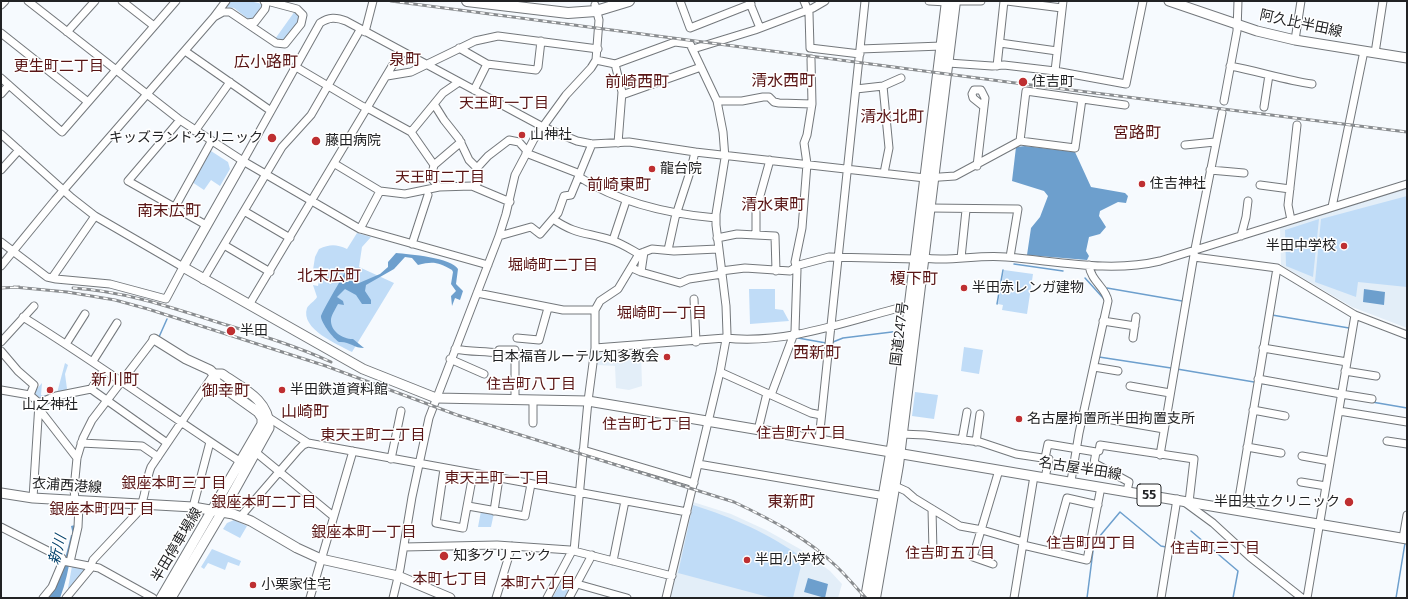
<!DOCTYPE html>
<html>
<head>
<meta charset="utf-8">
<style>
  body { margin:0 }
  #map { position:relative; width:1408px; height:599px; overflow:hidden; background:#f6fafe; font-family:Bitter,serif }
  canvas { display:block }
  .frame { position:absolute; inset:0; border:2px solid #212224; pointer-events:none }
</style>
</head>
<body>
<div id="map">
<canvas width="1408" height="599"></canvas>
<div class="frame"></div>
</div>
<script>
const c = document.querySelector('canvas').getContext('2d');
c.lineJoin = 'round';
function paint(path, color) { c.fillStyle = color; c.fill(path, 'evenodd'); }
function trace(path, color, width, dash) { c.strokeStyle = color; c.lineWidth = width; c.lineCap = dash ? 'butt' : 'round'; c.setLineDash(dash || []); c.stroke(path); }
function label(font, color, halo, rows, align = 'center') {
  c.font = font + ' Bitter,"Noto Sans JP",serif'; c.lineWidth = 3; c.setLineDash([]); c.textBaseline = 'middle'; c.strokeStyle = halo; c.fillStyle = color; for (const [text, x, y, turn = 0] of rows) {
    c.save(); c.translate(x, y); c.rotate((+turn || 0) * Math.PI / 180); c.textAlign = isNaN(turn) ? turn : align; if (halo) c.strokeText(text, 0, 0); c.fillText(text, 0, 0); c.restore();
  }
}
paint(new Path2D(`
  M1407,187v141l-55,-21 -71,-42 -1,-38z
  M641,351l1,35 -13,4 -13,-2 -1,-22 -18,-1 1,-12z
  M693,502l38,12 35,16 34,19 30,22 12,13 -4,14h-168z`), '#e3eef8');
paint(new Path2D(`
  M231,1c9,0 26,-1 33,5l-10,15h-3l-17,-13 -8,-1z
  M295,11l4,1 2,7 -16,23 -10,-3z
  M211,151l17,11 2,7 -10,17 -9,-6 -7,10 -12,-8 17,-30z
  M1407,196v91l-49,-5 -2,15 -41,-15 6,-63z
  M1319,219l-6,58 -27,-11 -1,-36z
  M357,233l14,4 -9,10 -3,20 35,16 -42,69c-15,-8 -52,-23 -45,-44 2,-4 8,-7 10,-11l-4,-12 5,1 3,-14 -8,-2 2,-13 4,-8c11,-5 17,-5 28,0z
  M1004,270l29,4 -6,40 -25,-4 1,-5 -5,-1z
  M749,289h26v20l8,1 6,11 -39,3z
  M964,347l19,3 -4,24 -18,-3z
  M65,363l3,2 -3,9 2,15 -6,5 -21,7 -7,-8 9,-10 -1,12h12l4,-2z
  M915,392l23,3 -4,24 -22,-3z
  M693,505c41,13 75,28 110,53l-10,40h-21l-94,-25z
  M481,511l13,2 -3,14h-13z
  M234,520l13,6 -7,12 -17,-9 4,-6z
  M212,549l29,12 -2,5 -11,-4 -3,8 -17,-7 -4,6 -3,-2z
  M72,566l11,2 1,3 -15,17h-1z
  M563,580l11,6 -7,12h-15z`), '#c0dcf7');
paint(new Path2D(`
  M1025,146l50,6 16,35 34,6 3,3 -2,7 -8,-1 -18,9 -1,5 7,11 -6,7 -11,3 -3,14 3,5 -2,4 -60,-5 4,-27 9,-11 8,-21 -4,-5 -32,-10 4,-34z
  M396,253c13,1 56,5 62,16l-2,15 7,7 -3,9 -5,-2 -3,8 -1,-10 5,-5 -5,-7 2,-12 -1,-2c-14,-8 -19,-9 -34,-5l-6,-7 -7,-1 -11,12 -28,16 -1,6 6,9v4h-9l-6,-9 -11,-6 -8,8 6,4 1,4 -6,-1c-2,4 -6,10 -7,15 -1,12 11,20 22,20l11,9c-10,0 -15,-7 -25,-6 -6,-4 -17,-18 -18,-25 -1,-3 22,-40 25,-47h2l7,13h4l21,-9 8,-7v-5z
  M1364,289l21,3 -1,13 -21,-3z
  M78,505c-5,31 -7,65 -18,93h-14c15,-22 19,-38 25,-63h2l-2,-9 4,-1z
  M808,578l20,6 -3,14 -21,-6z`), '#6d9fcd');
trace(new Path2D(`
  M1014,264l49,7
  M1085,278l19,21
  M1107,288l75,13
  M997,304l6,-34
  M1272,315l77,13
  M159,337l8,-18
  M798,338l28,5
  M833,342l10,-4 57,-7
  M1099,357l72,11
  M1177,369l77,13
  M1260,383l12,2
  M1372,402l35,6
  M1191,531l47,40 -5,27
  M1087,598l7,-55 26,-31 41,34 5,1
  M1396,598l9,-55`), '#6d9fcd', 1.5);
const minor = new Path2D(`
  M28,1l152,119 63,41 117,68 128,36
  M122,1l32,25
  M226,1l-12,16 9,-5h7l46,31 9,1 16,-20 2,-9 -6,-6 -30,-8
  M680,1l10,27 61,-24
  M749,1l11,27
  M804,1l5,12 1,35 50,6
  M929,1l18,1
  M955,1h26
  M1007,1l55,7
  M1,5l4,-4
  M247,23l8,-1 10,-13 1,-5 -2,-3
  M67,32l28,-31
  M365,32l8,-31
  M1,33l87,69
  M1295,40l6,-39
  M1000,43l57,8
  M459,48l28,16 49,6 2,-3 3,-26
  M693,49l62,-19 58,-22 12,-7
  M860,49l82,-3
  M185,51l86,60
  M1375,53l8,-52
  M596,60l19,4 60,-22 15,2 27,57 6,31 2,26 -9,56v11l10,81 1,28 -7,38 -54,226
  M948,63l44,3 12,-1 51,6 71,13 17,-83
  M615,64l7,28 -4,51
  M997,66l7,-65
  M1230,66c28,5 54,14 82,18
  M296,67l66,39 9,4 40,22
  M1055,71l8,-70
  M387,76l24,-4 64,-31 23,-5 100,13
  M1,78l61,54 114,-131
  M883,86l6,62 -5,25
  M856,89l27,-3 18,-8
  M474,90l13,-26
  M1,94l8,-9
  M622,95l79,-28
  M717,101h25l21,-4h6l5,5 5,1 33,1
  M1224,101l13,-70 1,-30
  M434,104l9,-11 16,-11
  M1264,107l5,-32
  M180,120l-52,61 78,44
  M195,131l35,-49
  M1,134l71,64 23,18 88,51 -17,32 -56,-15 -54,-5 -9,-2 -46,-35
  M1020,141l6,-50 99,14
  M1185,145l30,-3
  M526,153l54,21
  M243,161l77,-138c9,-6 16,-6 26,-2l197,106 34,14 15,3 37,-2 66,10 230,26 30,-2 65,-35 55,7 7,-49
  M335,164l45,27
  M434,165l-23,-33 23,-28 10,16 15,19 10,21 8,8 2,12 -4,7
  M977,166l8,-68 -4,-8h-7l-2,4 1,4 10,8
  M477,168l11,-12 21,-16 10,2 8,9
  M1,170l18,-20
  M1210,170l34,3
  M579,177c41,26 89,37 137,41
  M1260,185l30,4
  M439,187l-8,-9 3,-13 27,-23
  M175,207l36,-65
  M1332,207l32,-156
  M930,208l88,1 -8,48
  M244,211l46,27
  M553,219c23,16 33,13 58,21 10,3 19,9 28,14
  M1291,220l-3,-15 9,-80
  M360,229l20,-38 25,3 34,-7 33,-1 38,16
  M756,235v-25l14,-50
  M499,236l32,-9 9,7 18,-21 6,-17 7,-1 21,-51
  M1241,236l5,-19 2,-16
  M717,238l20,-4 38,2 1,35
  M613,240l13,-39
  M412,244l16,-49
  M224,245l46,27
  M668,250l7,-32 16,-49 4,-17
  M1194,257l83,11 78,47 52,20
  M924,258c27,4 55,-4 82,-1 51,4 104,16 154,4l247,-77
  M961,258l5,-48
  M1,266l54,-66 159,-183
  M632,268l9,4 39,11 9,-4 33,-5
  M721,271l24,-3 45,3 9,-6 30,-8 87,2
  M641,272l3,-20
  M52,278l43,-62
  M203,280l79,-133 29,-32 49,-85
  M477,293l86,17h32
  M694,299l2,43
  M249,305l152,-254
  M23,317c76,47 147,99 221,147
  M1103,321l32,5
  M517,338l22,2 9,-32
  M1133,338l3,-21
  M1,342l33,-36
  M66,344l19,-30
  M595,348l130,-10c63,7 125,-18 185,-33
  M1263,348l84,14
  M455,349c15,3 28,2 43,4l1,-3h16v49
  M1,351l17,20 16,14 -4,10
  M450,359l34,15
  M93,361l24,-38
  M1094,367l24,4
  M1345,371l31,5
  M720,372l91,41 10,2
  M1258,379l83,15
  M1130,386l40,7
  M91,389l13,-19
  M1,390l29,5 9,8 -6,95
  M1341,394l31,5
  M771,395l24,-64 2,-61 -2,-8 7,-34 5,-64 -3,-21 3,-8 5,-31 -1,-45
  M39,403l17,-7 35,-7 76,54
  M39,409l38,49
  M1253,410l32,6
  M1339,411l68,11
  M1083,415l81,14
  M266,416l42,27 379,69
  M533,423v-23
  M758,430l9,-37
  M901,434l24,1 55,7 36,12 33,5 -4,19
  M819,440l46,-439
  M962,440l5,-28
  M1387,441l20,3
  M976,442l4,-28
  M81,443l61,3 16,11
  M1247,447l34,6
  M253,450l80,66
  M583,450l111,33
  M1096,452l-2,11 35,19 -2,9
  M1160,455l35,-206 27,-136
  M1302,456l28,5
  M1045,458l3,-14 48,8 3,-1 1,-6 94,14 -5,43
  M391,459l10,-48
  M698,464l187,32
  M444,469l-8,54 27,5 10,-54
  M1071,481l8,-48 29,-132c-2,-14 -17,-19 -19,-36
  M1301,482l25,4
  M895,486l11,5 8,7 46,28 22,4 41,12
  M1183,501l30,22 37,34 52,41
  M468,506l57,10 6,-32
  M193,507l17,-65
  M932,509l1,43
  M1237,510l40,-242
  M494,511l5,-33
  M241,516l57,-66 5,-5 5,-2
  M1,527l61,31 1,3 36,7 54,30
  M1403,538l4,-23
  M1023,545l64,15 14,-73
  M404,547l93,-2 73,5 102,26
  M574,551l14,-150 7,-53v-38l5,-9 18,-12 21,-35 13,-5 22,2 44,-2
  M1052,552l15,-54 31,7
  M613,561l12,-60
  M70,562l8,-35 1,-22 -4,-5 -1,-11 3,-31 6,-20 9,-18 62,-81
  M993,564l-20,-7 26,-87
  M577,584l50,14
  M43,598l9,-11 11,-26
  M66,598l24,-29 3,-9 45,-48c8,-13 7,-30 13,-45l63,-93
  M310,598l43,-147
  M393,598l7,-29 12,-72 17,-79 70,-182 7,-22 9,-39 19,-36 32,-44 25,-27 5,-8 3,-40 -4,-15
  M496,598l16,-52
  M547,598l25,-47
  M569,598l23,-43
  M1014,598l20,-122
  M1161,598l16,-99
  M1307,598l48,-283`);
const major = new Path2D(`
  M1169,1l88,30 38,9 112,18
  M243,161l-60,106 180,102 73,29 152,3 819,138
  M154,339l32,20 24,11 4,4 2,8 42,30 4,6v6l-101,174
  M1,493l32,5 160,9 40,7 18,7 46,27 24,11 77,17 52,22
  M171,598l58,-98 40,-72c1,-28 -27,-40 -47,-54h-8`);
const highway = new Path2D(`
  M467,1l101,12 28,-2 33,-10
  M866,598l27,-156 54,-441
  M875,598l23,-133 57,-464`);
trace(minor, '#74787c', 9);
trace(major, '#74787c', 11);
trace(highway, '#74787c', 12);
trace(minor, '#fff', 7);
trace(major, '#fff', 9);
trace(highway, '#fff', 10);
const rail = new Path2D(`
  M391,1l632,83 384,48
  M14,287l53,5 48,8 33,9 178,57 131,49 277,87c36,17 73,36 102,64 11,10 20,22 30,32
  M1,288l18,-1
  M73,288c50,3 97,19 144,34 39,12 77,23 114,40`);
trace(rail, '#898c8f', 3);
trace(rail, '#fff', 1.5, [4.5]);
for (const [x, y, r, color] of [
  [1023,82,5,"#be2f31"],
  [522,135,4,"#be2f31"],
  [272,138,5,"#be2f31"],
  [316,141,5,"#be2f31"],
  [652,169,4,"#be2f31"],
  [1142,184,4,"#be2f31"],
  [1344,246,4,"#be2f31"],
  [964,288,4,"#be2f31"],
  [231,331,5,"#be2f31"],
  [667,357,4,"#be2f31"],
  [50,390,4,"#be2f31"],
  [282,390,4,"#be2f31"],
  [1019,419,4,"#be2f31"],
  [1349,502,5,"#be2f31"],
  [444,556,5,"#be2f31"],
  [747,560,4,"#be2f31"],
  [253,585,4,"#be2f31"]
]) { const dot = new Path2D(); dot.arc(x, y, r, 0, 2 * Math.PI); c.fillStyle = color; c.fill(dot); trace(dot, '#fff', 1.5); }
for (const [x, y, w] of [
  [1149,495,24]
]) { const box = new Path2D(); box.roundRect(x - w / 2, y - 11, w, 22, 3); c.fillStyle = '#fff'; c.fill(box); trace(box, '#212224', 1); }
label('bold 13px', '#212224', null, [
  ["55",1149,495]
]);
label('14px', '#212224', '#fff', [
  ["阿久比半田線",1301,24,12],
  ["国道247号",900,334,-83],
  ["名古屋半田線",1080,469,9],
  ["衣浦西港線",67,486,4],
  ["半田停車場線",177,545,-59]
]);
label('14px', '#212224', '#fff', [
  ["住吉町",1032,82],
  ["山神社",530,135],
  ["キッズランドクリニック",263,138,"right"],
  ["藤田病院",325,141],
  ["龍台院",660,169],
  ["住吉神社",1150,184],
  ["半田中学校",1336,246,"right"],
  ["半田赤レンガ建物",972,288],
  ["半田",240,331],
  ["日本福音ルーテル知多教会",659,357,"right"],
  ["半田鉄道資料館",290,390],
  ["山之神社",50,405,"center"],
  ["名古屋拘置所半田拘置支所",1027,419],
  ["半田共立クリニック",1340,502,"right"],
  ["知多クリニック",453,556],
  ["半田小学校",755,560],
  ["小栗家住宅",261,585]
], 'left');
label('15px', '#591515', '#fff', [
  ["更生町二丁目",59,67],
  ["天王町一丁目",504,104],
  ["天王町二丁目",440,178],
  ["堀崎町二丁目",553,266],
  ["堀崎町一丁目",662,314],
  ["住吉町八丁目",531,385],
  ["住吉町七丁目",647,425],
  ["住吉町六丁目",801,434],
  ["東天王町二丁目",373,436],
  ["東天王町一丁目",497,479],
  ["銀座本町三丁目",174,484],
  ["銀座本町二丁目",264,503],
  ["銀座本町四丁目",102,510],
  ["銀座本町一丁目",364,533],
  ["住吉町四丁目",1091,544],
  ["住吉町三丁目",1215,549],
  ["住吉町五丁目",950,554],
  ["本町七丁目",450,580],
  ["本町六丁目",538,584]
]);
label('italic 15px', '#01406b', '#fff', [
  ["新川",58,550,-75]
]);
label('16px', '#591515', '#fff', [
  ["泉町",405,61],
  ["広小路町",266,63],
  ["清水西町",783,82],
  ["前崎西町",637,83],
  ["清水北町",892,118],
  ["宮路町",1137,134],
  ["前崎東町",619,186],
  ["清水東町",773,206],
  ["南末広町",169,212],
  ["北末広町",329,277],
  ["榎下町",914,280],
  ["西新町",817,354],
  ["新川町",115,381],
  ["御幸町",226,392],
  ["山崎町",305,413],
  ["東新町",791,503]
]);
</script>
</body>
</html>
